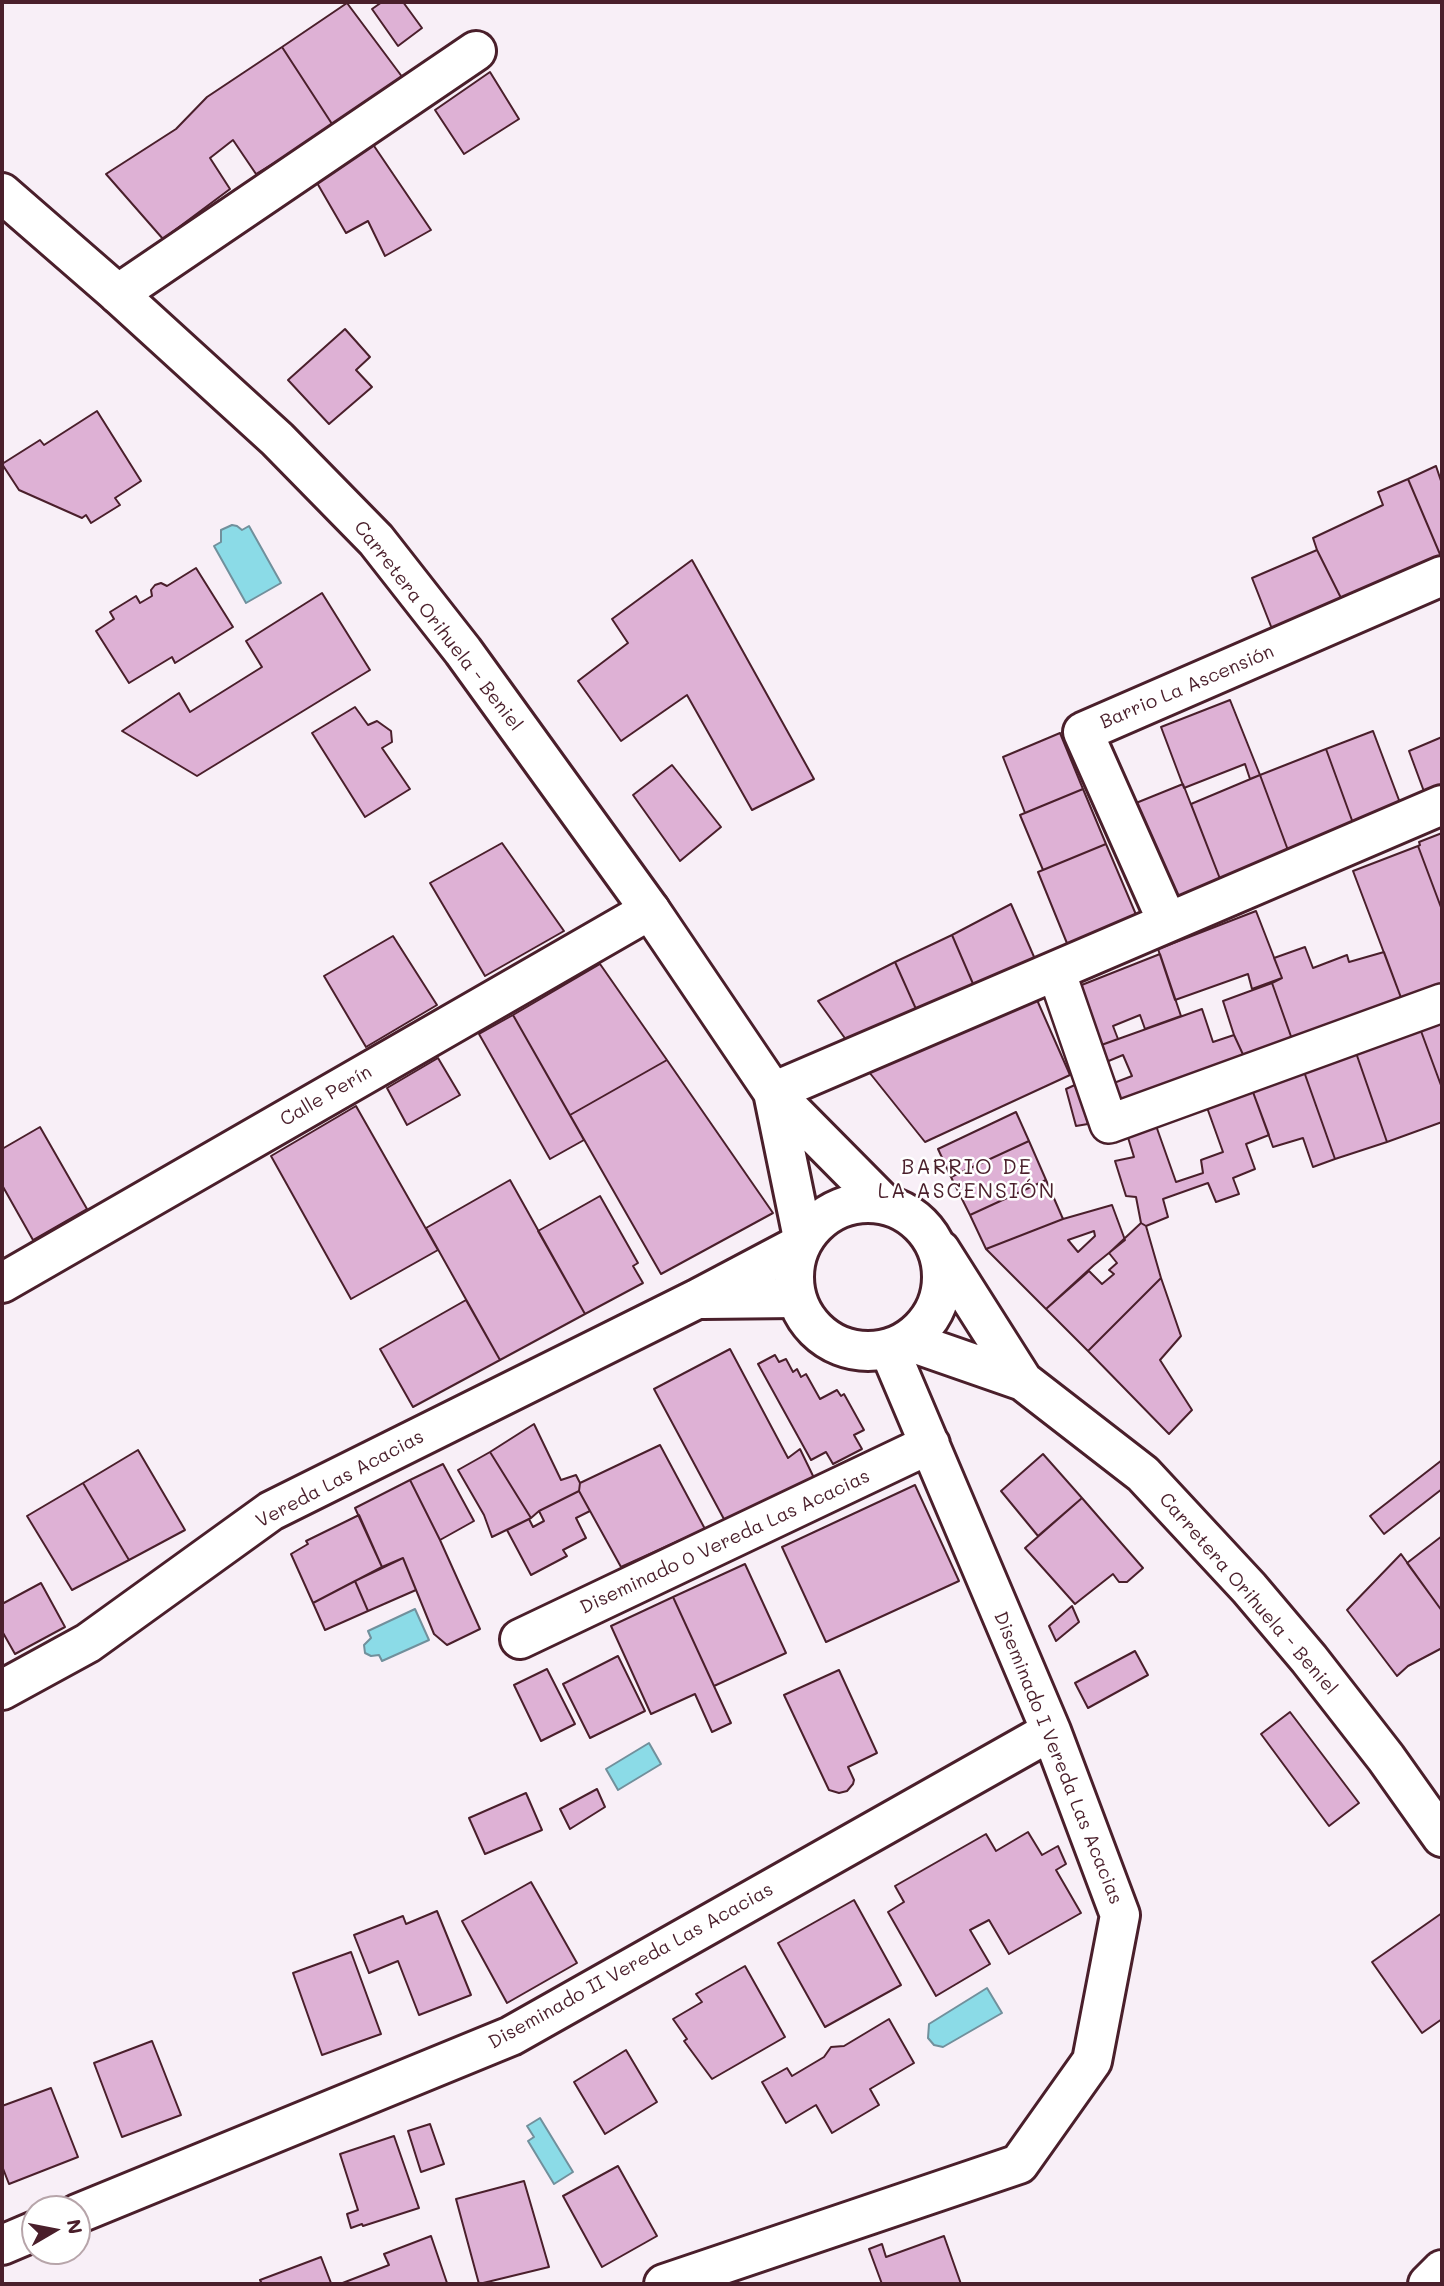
<!DOCTYPE html>
<html>
<head>
<meta charset="utf-8">
<style>
  body { margin:0 }
  #map { position:relative; width:1444px; height:2286px; overflow:hidden; background:#f8eff7; font-family:Mali,sans-serif }
  canvas { display:block }
  .frame { position:absolute; inset:0; border:4px solid #4a1f2b; pointer-events:none }
  .north { position:absolute; left:21px; top:2195px; width:70px; height:70px; box-sizing:border-box; background:#fff; border:2px solid #b7a5aa; border-radius:50%; rotate:80deg; font-size:19px; font-weight:700; line-height:28px; text-align:center; color:#4a1f2b }
  .north::after { content:''; display:block; margin:auto; width:24px; height:32px; background:#4a1f2b; clip-path:polygon(50% 0,100% 100%,50% 72%,0 100%) }
</style>
</head>
<body>
<div id="map">
<canvas width="1444" height="2286"></canvas>
<div class="frame"></div>
<div class="north">N</div>
</div>
<script>
const c = document.querySelector('canvas').getContext('2d');
c.lineJoin = 'round';
function paint(path, color) { c.fillStyle = color; c.fill(path, 'evenodd'); }
function trace(path, color, width, dash) { c.strokeStyle = color; c.lineWidth = width; c.lineCap = dash ? 'butt' : 'round'; c.setLineDash(dash || []); c.stroke(path); }
function label(font, color, halo, rows, align = 'center') {
  c.font = font + ' Mali,sans-serif'; c.lineWidth = 5; c.setLineDash([]); c.textBaseline = 'middle'; c.strokeStyle = halo; c.fillStyle = color; for (const [text, x, y, turn = 0] of rows) {
    c.save(); c.translate(x, y); c.rotate((+turn || 0) * Math.PI / 180); c.textAlign = isNaN(turn) ? turn : align; if (halo) c.strokeText(text, 0, 0); c.fillText(text, 0, 0); c.restore();
  }
}
const water = new Path2D(`
  M232,525l5,1 5,4 7,-4 32,57 -35,20 -32,-57 7,-4v-12z
  M415,1609l14,31 -47,21 -3,-6 -8,1 -6,-3 -1,-8 7,-7 -3,-7z
  M649,1743l12,21 -43,26 -12,-21z
  M987,1988l15,25 -59,34 -9,-2 -6,-7 1,-14z
  M540,2118l33,54 -19,12 -26,-43 6,-4 -7,-11z`);
paint(water, '#8bdbe7');
trace(water, '#71909c', 2);
const building = new Path2D(`
  M382,2h21l19,26 -24,18 -26,-37z
  M347,3l59,79 -72,45 -52,-80z
  M282,47l52,80 -78,47 -23,-34 -23,18 20,31 -67,50 -57,-65 70,-45 31,-32z
  M490,72l29,47 -55,35 -29,-44z
  M370,140l61,90 -46,26 -17,-35 -22,12 -33,-57z
  M345,329l25,28 -14,13 16,17 -43,37 -41,-44z
  M97,411l44,70 -26,17 5,7 -29,18 -5,-8 -4,3 -63,-28 -17,-26 38,-24 4,5z
  M1436,466l6,18v75l-34,-80z
  M1408,479l34,80 -97,47 -28,-56 -4,-12 70,-33 -5,-13z
  M1317,550l28,56 -71,28 -22,-56z
  M692,560l122,219 -62,31 -65,-115 -66,46 -43,-60 50,-38 -16,-24z
  M196,568l37,59 -58,36 -3,-6 -43,26 -33,-52 18,-12 -4,-7 26,-16 4,7 12,-7 -1,-6 4,-5 6,-2 6,3z
  M322,593l48,77 -173,106 -75,-45 57,-38 11,19 72,-45 -16,-26z
  M1230,700l30,75 -10,4 -5,-15 -61,24 -23,-61z
  M355,707l13,18 9,-4 14,10 1,11 -10,6 28,41 -45,28 -53,-84z
  M1373,731l32,85 -48,18 -31,-85z
  M1060,733l23,56 -58,24 -22,-56z
  M1442,737v63l-13,5 -20,-54z
  M1326,749l31,85 -65,27 -32,-86z
  M672,765l49,62 -41,34 -47,-66z
  M1260,775l32,86 -68,28 -33,-85z
  M1183,784l41,105 -44,18 -44,-104z
  M1083,789l23,55 -63,26 -23,-55z
  M1442,833v77l-24,-64 2,-1 -1,-3z
  M502,843l62,88 -79,45 -55,-93z
  M1106,844l34,80 -67,34 -35,-86z
  M1418,846l24,64v79l-39,14 -50,-132z
  M1011,904l27,62 -61,27 -25,-58z
  M1256,911l26,67 -30,11 -4,-15 -73,26 -17,-51z
  M952,935l25,58 -57,25 -25,-56z
  M393,936l44,69 -71,42 -42,-71z
  M1305,947l8,21 34,-13 2,7 35,-10 19,51 -110,39 -21,-59 10,-5 -8,-20z
  M1160,954l21,62 -36,13 -5,-14 -27,11 5,13 -25,9 -24,-58z
  M895,962l25,56 -68,30 -34,-47z
  M600,964l67,96 -97,55 -57,-100z
  M1272,983l21,59 -47,19 -12,-26 -11,-34z
  M1037,1000l33,75 -145,67 -56,-70z
  M1202,1009l11,33 21,-7 12,26 -130,48 -10,-23 26,-10 -9,-21 -24,10 -6,-17z
  M513,1015l71,125 -34,19 -71,-125z
  M1442,1015v73l-24,-65z
  M1418,1023l24,65v34l-55,20 -33,-95z
  M1354,1047l33,95 -52,17 -33,-93z
  M438,1058l22,37 -53,30 -20,-37z
  M667,1060l106,153 -112,61 -91,-159z
  M1302,1066l33,93 -22,8 -10,-29 -30,9 -23,-63z
  M1077,1084l11,40 -12,2 -10,-37z
  M1250,1084l19,51 -23,9 9,25 -22,9 6,16 -23,8 -8,-19 -45,16 5,18 -22,9 -5,-3 -5,-26 -10,-1 -11,-35 19,-4 -8,-26 28,-11 22,62 27,-9 -2,-13 22,-8 -18,-50z
  M356,1106l82,144 -87,49 -80,-143z
  M1016,1112l13,29 -78,36 -13,-28z
  M40,1127l47,82 -54,31 -31,-55v-36z
  M1029,1141l17,39 -76,35 -19,-38z
  M510,1180l75,134 -85,46 -74,-132z
  M1046,1180l17,39 -77,30 -16,-34z
  M600,1196l38,67 -5,3 10,17 -58,31 -47,-83z
  M1112,1205l13,35 -31,25 -48,44 -60,-60 77,-30zM1094,1231l1,5 -17,16 -10,-12z
  M1141,1223l5,3 15,52 -73,73 -42,-42 43,-38 13,13 12,-10 -5,-4 8,-7 -8,-10z
  M1161,1278l20,58 -21,24 32,50 -23,24 -81,-83z
  M466,1300l34,60 -87,47 -33,-58z
  M730,1349l58,109 12,-9 15,31 -90,41 -71,-132z
  M775,1355l4,7 7,-3 7,13 4,-3 4,8 5,-3 14,25 17,-9 4,6 3,-2 20,36 -10,5 8,14 -29,15 -7,-12 -15,8 -53,-96z
  M534,1424l27,56 15,-5 4,8 -1,8 -40,20 -8,7 -41,-66z
  M660,1445l45,84 -84,38 -42,-76 1,-8z
  M138,1450l47,80 -56,30 -46,-77z
  M490,1452l41,66 -39,19 -8,-22 -26,-45z
  M1043,1454l39,44 -44,38 -37,-45z
  M1442,1460v29l-58,45 -14,-18z
  M443,1464l31,57 -34,19 -30,-60z
  M410,1480l30,60 40,89 -33,16 -13,-11 -31,-76 -21,9 -27,-59z
  M83,1483l46,77 -57,30 -45,-74z
  M915,1485l44,96 -133,61 -44,-95z
  M579,1491l11,20 -14,7 10,20 -23,12 4,6 -36,19 -24,-45 22,-11 4,8 11,-6 -5,-10z
  M1082,1498l61,70 -16,14h-8l-6,-8 -38,30 -50,-56z
  M359,1515l23,52 -69,36 -22,-49 17,-10 -2,-3z
  M1442,1536v75l-35,-48z
  M1401,1554l41,57v37l-34,18 -11,10 -50,-66z
  M403,1558l13,32 -48,21 -13,-30z
  M745,1564l41,89 -72,33 -41,-89z
  M355,1581l13,30 -43,19 -12,-27z
  M41,1583l24,44 -50,27 -13,-23v-27z
  M673,1597l58,126 -19,9 -17,-38 -44,20 -40,-88z
  M1072,1606l7,16 -23,19 -7,-15z
  M1135,1651l13,24 -60,33 -13,-25z
  M618,1656l27,55 -55,27 -27,-54z
  M547,1669l28,55 -34,17 -27,-56z
  M839,1670l38,83 -29,14 6,13 -1,4 -6,7 -8,2 -10,-3 -45,-95z
  M1290,1712l69,91 -30,23 -68,-92z
  M597,1789l8,18 -35,22 -10,-20z
  M526,1793l16,37 -57,24 -16,-36z
  M1028,1832l14,23 16,-9 8,18 -10,6 25,43 -72,41 -20,-34 -19,10 20,34 -54,32 -48,-84 16,-10 -9,-16 91,-52 10,17z
  M531,1882l46,81 -70,40 -45,-82z
  M854,1900l47,85 -76,42 -47,-84z
  M437,1911l34,84 -52,20 -21,-54 -29,12 -15,-38 49,-19 3,8z
  M1442,1913v106l-20,14 -50,-71z
  M351,1952l30,82 -59,21 -29,-82z
  M745,1966l40,71 -73,42 -28,-38 3,-2 -14,-20 29,-17 -6,-8z
  M889,2019l25,44 -44,26 9,16 -47,28 -16,-28 -30,18 -24,-41 25,-14 5,8 32,-19 7,-10 13,-1z
  M152,2041l29,74 -59,22 -28,-74z
  M626,2050l31,52 -52,32 -31,-52z
  M51,2088l27,69 -69,27 -7,-18v-60z
  M430,2124l14,40 -23,8 -13,-41z
  M394,2136l25,72 -56,18 -1,-2 -11,4 -4,-14 11,-4 -18,-56z
  M618,2166l39,70 -55,31 -39,-71z
  M524,2181l25,86 -70,17 -23,-85z
  M431,2236l16,47 -107,1 49,-19 -5,-11z
  M944,2236l17,48h-79l-13,-35 13,-5 4,13z
  M321,2257l10,26 -69,1 -2,-4z`);
paint(building, '#deb1d5');
trace(building, '#4a1f2b', 2);
const pedestrian = new Path2D(`
  M1056,971l53,153 333,-121`);
const minor = new Path2D(`
  M118,294l358,-243
  M1167,921l-84,-189 359,-156
  M773,1092l669,-287
  M2,1283l648,-373
  M703,1299l93,-1
  M520,1639l410,-195
  M2,1690l86,-47 183,-132 426,-212 104,-55
  M77,2214l434,-178 540,-305
  M2,2245l33,-14
  M664,2284l355,-120 73,-103 28,-146 -69,-184 -162,-382`);
const tertiary = new Path2D(`
  M1428,2284l14,-14`);
const secondary = new Path2D(`
  M2,193l116,101 159,145 99,101 87,111 187,259 123,182 110,111
  M773,1092l30,146
  M794 1277a74 74 0 1 1 148 0a74 74 0 1 1-148 0Z
  M940,1250l83,131
  M908,1341l115,40 120,93 106,114 60,71 77,99 56,79`);
trace(pedestrian, '#4a1f2b', 42);
trace(minor, '#4a1f2b', 44);
trace(tertiary, '#4a1f2b', 44);
trace(secondary, '#4a1f2b', 44);
trace(pedestrian, '#fff', 37);
trace(minor, '#fff', 38);
trace(tertiary, '#fff', 38);
trace(secondary, '#fff', 38);
label('19px', '#4a1f2b', '#fff', [
  ["Carretera Orihuela - Beniel",438,626,52],
  ["Barrio La Ascensión",1187,687,-23],
  ["Calle Perín",326,1096,-30],
  ["Vereda Las Acacias",340,1479,-28],
  ["Diseminado 0 Vereda Las Acacias",725,1542,-25],
  ["Carretera Orihuela - Beniel",1248,1594,49],
  ["Diseminado I Vereda Las Acacias",1058,1758,68],
  ["Diseminado II Vereda Las Acacias",631,1966,-29]
]);
c.letterSpacing = '2px';
label('21px', '#4a1f2b', '#fff', [
  ["BARRIO DE",967,1168],
  ["LA ASCENSIÓN",967,1192]
]);
c.letterSpacing = '0px';
</script>
</body>
</html>
